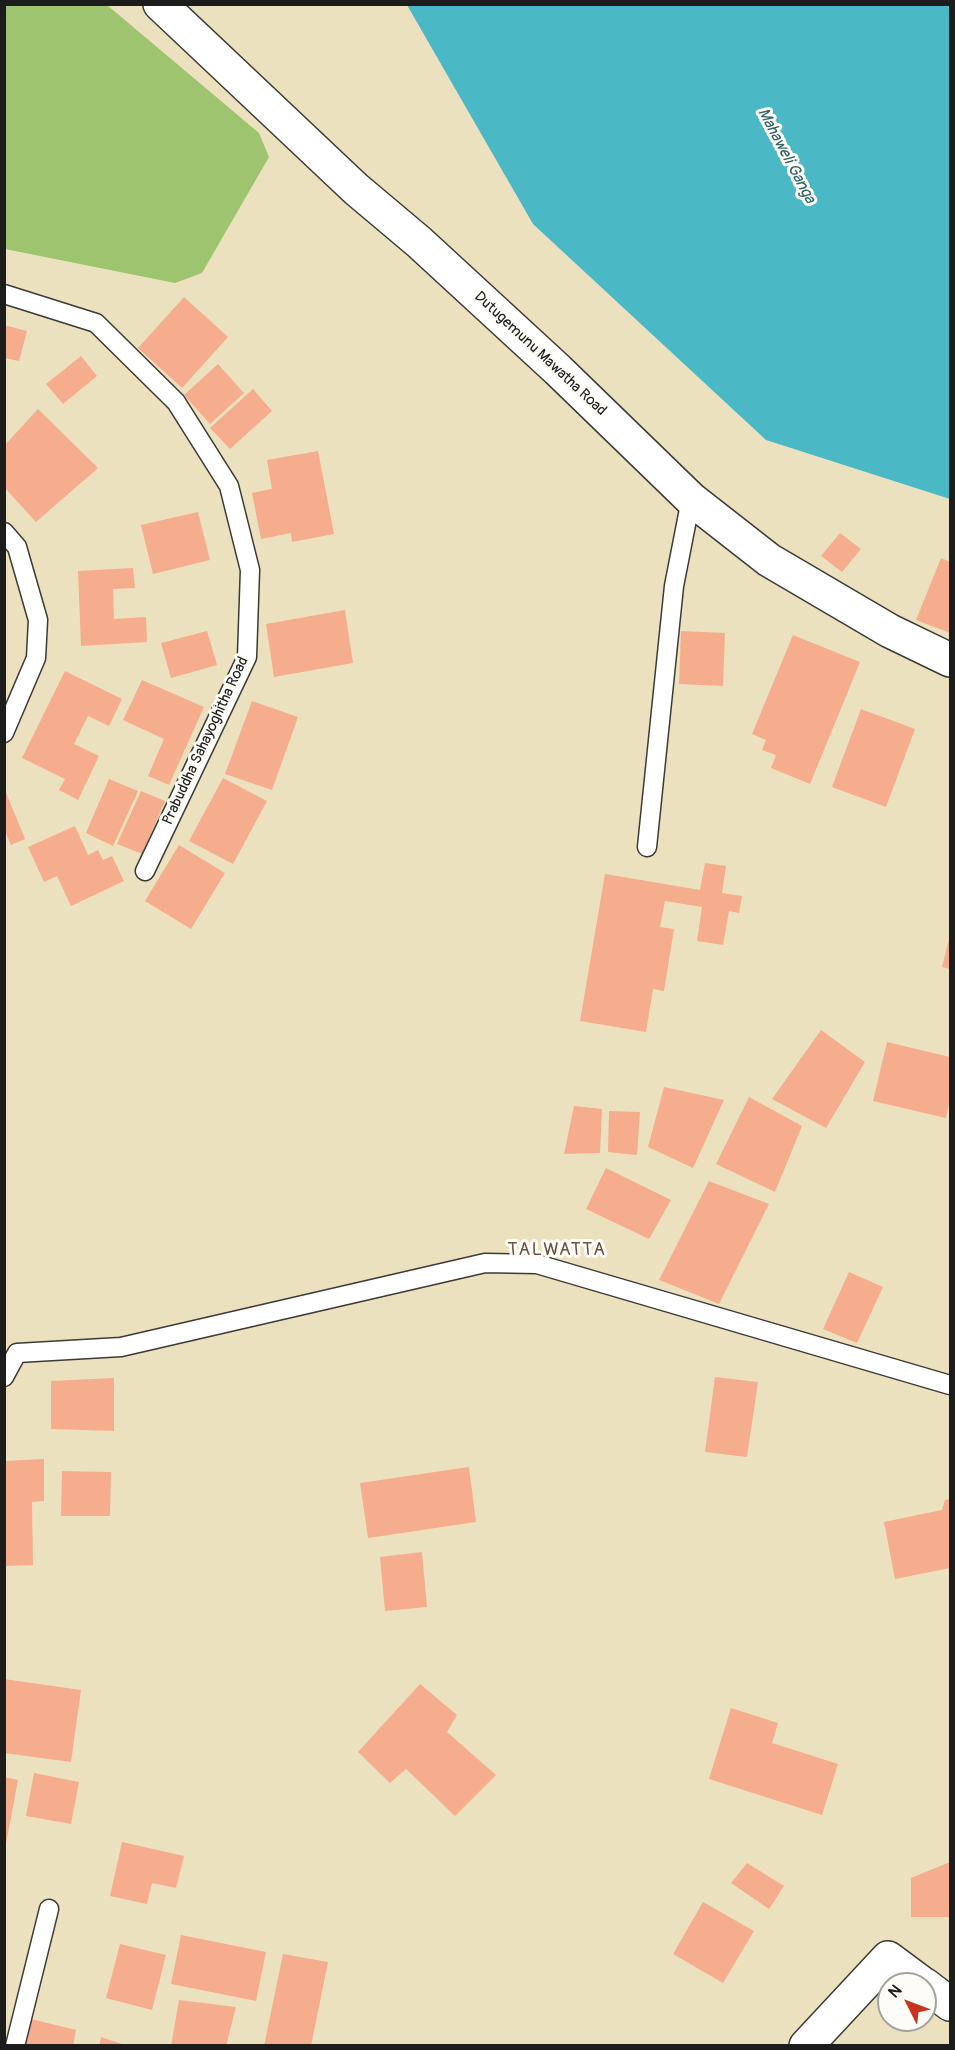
<!DOCTYPE html>
<html>
<head>
<meta charset="utf-8">
<style>
  body { margin:0 }
  #map { position:relative; width:955px; height:2050px; overflow:hidden; background:#ece1be; font-family:Pangolin,sans-serif }
  canvas { display:block }
  .frame { position:absolute; inset:0; border:6px solid #1c1c1c; pointer-events:none }
  .north { position:absolute; left:877px; top:1972px; width:60px; height:60px; box-sizing:border-box; background:#fdfcf7; border:2px solid #a3a29f; border-radius:50%; rotate:312deg; font-size:16px; font-weight:700; line-height:24px; text-align:center; color:#1c1c1c }
  .north::after { content:''; display:block; margin:auto; width:21px; height:27px; background:#c8321e; clip-path:polygon(50% 0,100% 100%,50% 72%,0 100%) }
</style>
</head>
<body>
<div id="map">
<canvas width="955" height="2050"></canvas>
<div class="frame"></div>
<div class="north">N</div>
</div>
<script>
const c = document.querySelector('canvas').getContext('2d');
c.lineJoin = 'round';
function paint(path, color) { c.fillStyle = color; c.fill(path, 'evenodd'); }
function trace(path, color, width, dash) { c.strokeStyle = color; c.lineWidth = width; c.lineCap = dash ? 'butt' : 'round'; c.setLineDash(dash || []); c.stroke(path); }
function label(font, color, halo, rows, align = 'center') {
  c.font = font + ' Pangolin,sans-serif'; c.lineWidth = 6; c.setLineDash([]); c.textBaseline = 'middle'; c.strokeStyle = halo; c.fillStyle = color; for (const [text, x, y, turn = 0] of rows) {
    c.save(); c.translate(x, y); c.rotate((+turn || 0) * Math.PI / 180); c.textAlign = isNaN(turn) ? turn : align; if (halo) c.strokeText(text, 0, 0); c.fillText(text, 0, 0); c.restore();
  }
}
paint(new Path2D(`
  M4,5h103l152,128 10,24 -67,116 -27,10 -170,-34z`), '#9ec46f');
paint(new Path2D(`
  M407,5h543v494l-184,-59 -233,-216z`), '#4ab8c5');
paint(new Path2D(`
  M184,297l44,40 -46,51 -44,-40z
  M4,325l23,6 -8,30 -15,-3z
  M81,356l16,20 -34,28 -17,-20z
  M218,364l26,29 -34,31 -26,-29z
  M253,389l19,22 -42,38 -20,-21z
  M38,409l60,59 -62,54 -32,-35v-41z
  M318,451l16,83 -42,8 -1,-9 -30,6 -9,-46 20,-4 -5,-29z
  M198,512l12,48 -57,14 -12,-49z
  M840,533l21,16 -19,23 -21,-16z
  M941,558l9,4v71l-34,-13z
  M133,568l2,20 -22,1 1,30 32,-2 1,25 -66,4 -3,-75z
  M345,610l8,53 -79,14 -8,-53z
  M207,631l10,34 -46,13 -10,-35z
  M681,631l44,2 -2,53 -44,-2z
  M793,635l67,27 -50,122 -39,-16 5,-13 -14,-5 4,-10 -14,-6z
  M65,671l57,28 -13,27 -21,-10 -14,28 25,12 -21,44 -19,-10 6,-11 -43,-21z
  M142,680l62,27 -35,78 -21,-9 16,-37 -41,-19z
  M252,701l46,16 -26,73 -47,-16z
  M861,709l54,20 -29,78 -54,-20z
  M223,778l44,23 -34,63 -44,-23z
  M109,779l29,12 -25,55 -27,-13z
  M4,788l21,51 -14,6 -7,-16z
  M141,791l24,10 -23,53 -25,-10z
  M75,826l13,29 10,-5 5,10 9,-4 12,25 -53,25 -14,-30 -13,6 -16,-35z
  M179,845l46,28 -34,56 -46,-28z
  M705,863l21,3 -4,27 20,3 -3,17 -10,-2 -6,34 -26,-4 5,-34 -37,-6 -5,26 14,2 -10,62 -11,-2 -7,43 -66,-11 25,-147 95,16z
  M950,935v34l-8,-2z
  M821,1030l44,32 -39,66 -54,-29z
  M887,1042l63,15v41l-4,20 -73,-17z
  M664,1087l60,13 -31,68 -45,-21z
  M749,1097l53,29 -27,66 -59,-28z
  M574,1106l28,3 -2,44 -36,1z
  M609,1111l31,1 -3,43 -29,-3z
  M606,1168l65,32 -22,39 -63,-30z
  M709,1181l60,23 -50,100 -60,-24z
  M849,1272l34,15 -26,56 -34,-14z
  M715,1377l43,5 -11,75 -42,-5z
  M114,1378v53l-63,-2v-48z
  M44,1459v42l-12,1 1,63 -29,1v-105z
  M469,1467l7,55 -108,16 -8,-55z
  M62,1471l49,1 -1,44h-49z
  M950,1499v69l-55,11 -11,-57 58,-12 3,-10z
  M422,1552l5,55 -42,4 -5,-54z
  M4,1679l77,11 -10,72 -67,-9z
  M420,1684l37,31 -10,17 49,43 -41,41 -49,-47 -16,14 -32,-31z
  M731,1708l47,15 -6,20 66,21 -16,51 -113,-36z
  M34,1773l45,9 -8,42 -45,-8z
  M4,1777l14,3 -12,64h-2z
  M122,1842l62,14 -8,32 -24,-5 -5,21 -37,-8z
  M950,1862v55h-39v-39z
  M747,1863l37,23 -15,23 -38,-26z
  M703,1902l51,29 -31,52 -50,-29z
  M181,1935l85,17 -10,49 -85,-17z
  M120,1944l46,11 -14,55 -46,-12z
  M283,1954l45,8 -17,84h-47z
  M179,2000l57,7 -10,39h-55z
  M27,2018l49,12 -3,16h-52z
  M101,2037l24,8v1h-26z`), '#f5ad8d');
const service = new Path2D(`
  M4,294l92,29 80,79 53,84 21,84 -3,87 -102,214
  M4,532l13,15 21,73 -2,38 -32,75
  M647,847l27,-261 17,-87
  M4,1377l13,-24 104,-6 364,-84 52,1 413,121
  M15,2046l34,-137`);
const minor = new Path2D(`
  M925,1985l25,19
  M806,2046l82,-88 35,26`);
const tertiary = new Path2D(`
  M160,4l196,185 63,53 139,128 133,129 78,61 121,71 60,29`);
trace(service, '#3b3a34', 21);
trace(minor, '#3b3a34', 36);
trace(tertiary, '#3b3a34', 36);
trace(service, '#fff', 18);
trace(minor, '#fff', 33);
trace(tertiary, '#fff', 33);
label('15px', '#1c1c1c', '#fdfcf7', [
  ["Dutugemunu Mawatha Road",540,354,43],
  ["Prabuddha Sahayoghitha Road",206,741,-65]
]);
label('italic 16px', '#316268', '#fdfcf7', [
  ["Mahaweli Ganga",786,156,62]
]);
c.letterSpacing = '1.5px';
label('18px', '#684f44', '#fdfcf7', [
  ["TALWATTA",557,1250]
]);
c.letterSpacing = '0px';
</script>
</body>
</html>
